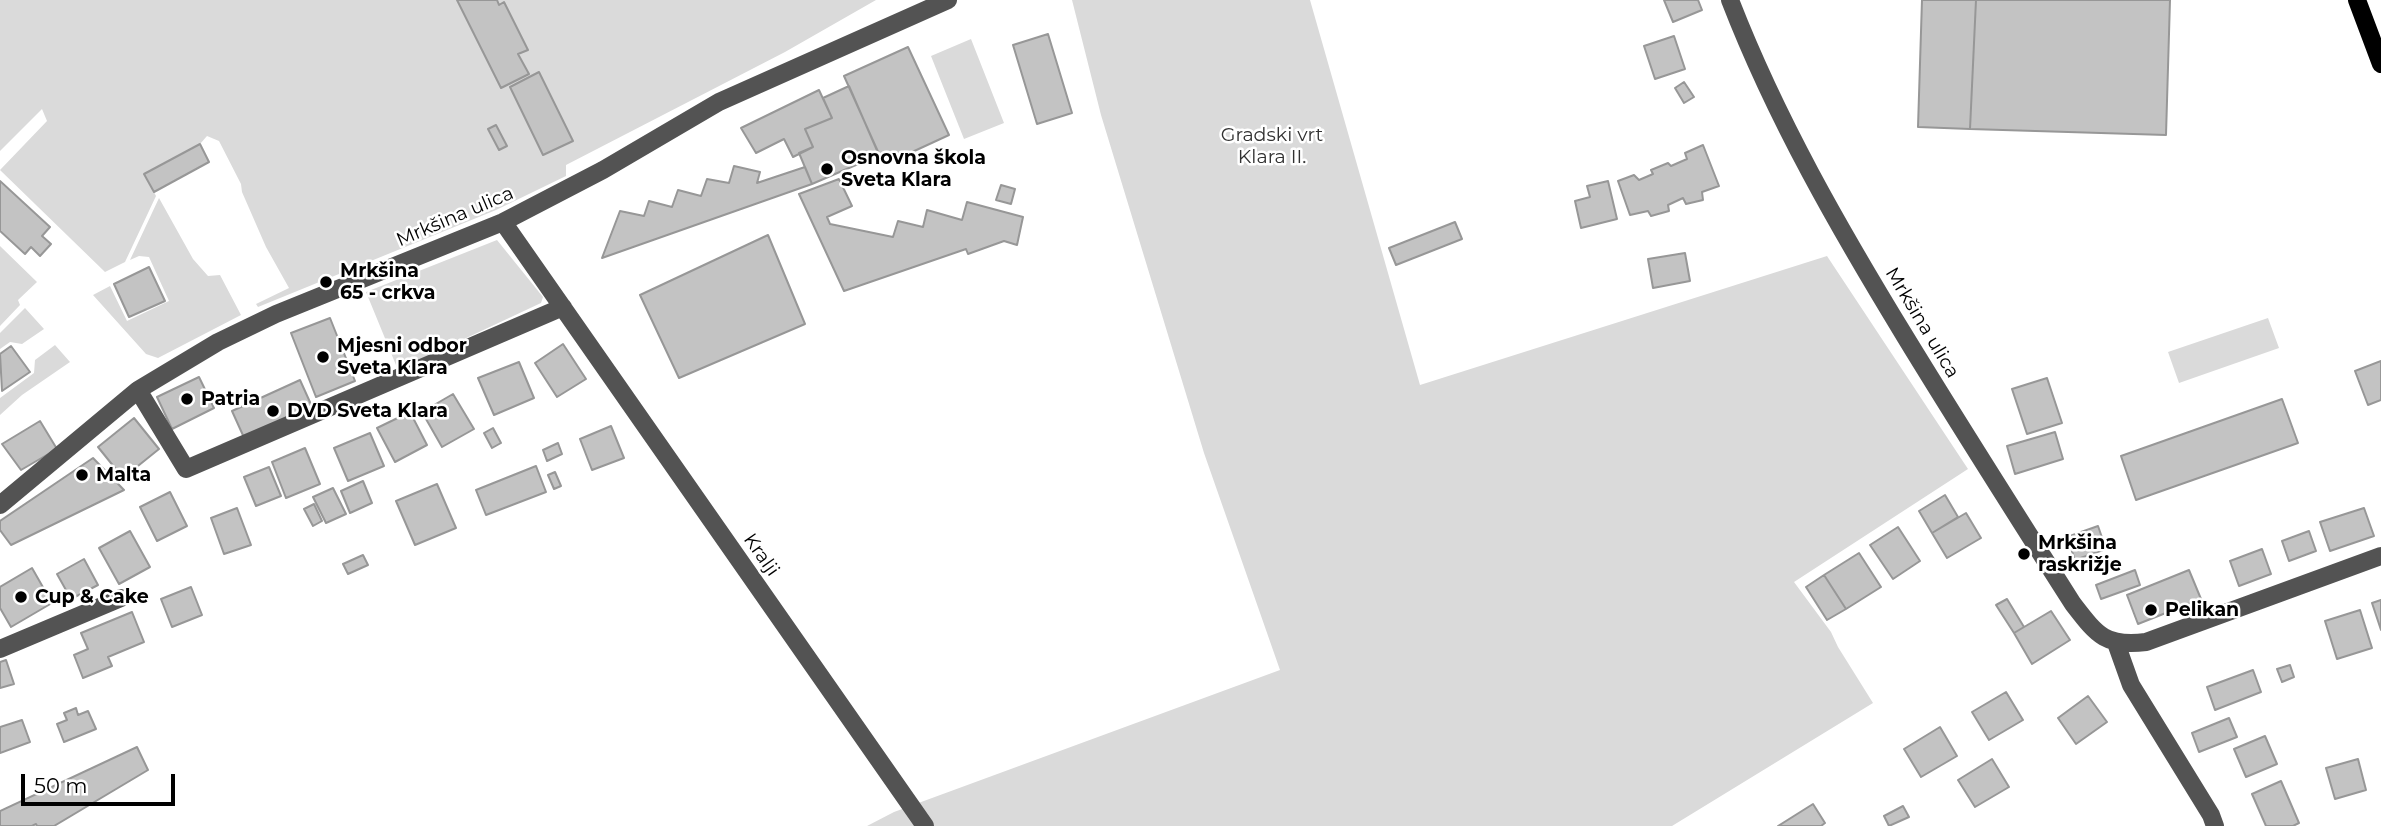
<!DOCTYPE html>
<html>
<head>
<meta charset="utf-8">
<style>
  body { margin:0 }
  #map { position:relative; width:2381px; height:826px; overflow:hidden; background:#fff; font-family:Montserrat,sans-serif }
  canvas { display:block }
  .scale { position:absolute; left:21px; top:774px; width:154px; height:32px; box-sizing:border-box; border:4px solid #000; border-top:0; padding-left:9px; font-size:21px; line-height:24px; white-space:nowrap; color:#000; -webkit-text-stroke:5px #fff; paint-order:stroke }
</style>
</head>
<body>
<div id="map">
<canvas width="2381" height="826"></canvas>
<div class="scale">50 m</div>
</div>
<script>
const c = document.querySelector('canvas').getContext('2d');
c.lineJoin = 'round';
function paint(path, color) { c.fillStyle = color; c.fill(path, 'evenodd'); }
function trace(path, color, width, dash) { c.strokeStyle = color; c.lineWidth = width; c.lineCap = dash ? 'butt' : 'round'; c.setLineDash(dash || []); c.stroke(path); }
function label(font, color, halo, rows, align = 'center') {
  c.font = font + ' Montserrat,sans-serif'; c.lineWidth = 5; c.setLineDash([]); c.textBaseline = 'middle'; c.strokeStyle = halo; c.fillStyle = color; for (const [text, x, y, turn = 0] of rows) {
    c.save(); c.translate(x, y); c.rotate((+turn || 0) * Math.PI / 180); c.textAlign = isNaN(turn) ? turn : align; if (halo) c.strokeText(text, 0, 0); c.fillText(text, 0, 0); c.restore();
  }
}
paint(new Path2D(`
  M0,0h876l-91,52 -219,113v11l-70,34 -238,97 -2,-3 33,-16 -23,-41 -24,-55 -1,-8 -22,-43 -12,-5 -7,8 -55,30 11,22 -31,66 -20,10 -105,-102 47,-49 -5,-12 -42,42z
  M1072,0h238l110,385 407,-129 141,213 -174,113 37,50 7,15 35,56 -201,123h-805l27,-14 386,-142 -76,-217 -103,-338z
  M971,39l33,84 -40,16 -33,-83z
  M159,198l34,61 15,17 12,-1 21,40 -83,43 -12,-4 -53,-59 17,-9 17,35 42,-20 -20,-44 -10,-1 -9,4z
  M497,240l46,57 -2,6 -143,67 -32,-78z
  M0,246l37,36 -19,18 2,5 -20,21z
  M25,308l19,21 -22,15 -12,-2 -10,7v-16z
  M2268,318l11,30 -100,35 -11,-31z
  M55,345l15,17 -48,33 -22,20v-17l34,-25 1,-13z`), '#dadada');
const building = new Path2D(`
  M457,0h40l2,5 5,-3 24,48 -10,4 11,20 -28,14z
  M1664,0h34l4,10 -29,12z
  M1922,0h54l-6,129 -52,-2z
  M1976,0h194l-4,135 -196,-6z
  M1048,34l24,79 -35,11 -24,-79z
  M1674,36l11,33 -30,10 -11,-33z
  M908,47l41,88 -65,30 -40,-89z
  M539,72l34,69 -30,14 -33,-68z
  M1684,82l10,15 -10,6 -9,-15z
  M849,86l30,69 -67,29 -13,-31 14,-6 -8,-18 27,-11 -9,-20z
  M819,90l13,28 -27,11 8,18 -20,10 -9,-18 -28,14 -15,-25z
  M496,125l11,21 -8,4 -11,-21z
  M200,144l9,18 -55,30 -10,-18z
  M1703,145l16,41 -17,6 1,8 -17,4 -3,-6 -15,7 1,6 -18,5 -3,-5 -18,4 -12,-34 16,-6 5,5 14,-6 -2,-4 17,-7 3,3 16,-7 -2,-6z
  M734,166l26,6 -3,11 48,-16 7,17 -210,74 18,-47 24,5 5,-15 23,6 6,-17 23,6 6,-17 22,4z
  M839,179l13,27 -25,11 3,7 63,13 5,-16 25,6 4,-17 35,10 5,-18 56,15 -6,28 -13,-4 -36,13 -2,-5 -122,42 -45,-97z
  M0,181l50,46 -8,9 9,8 -11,12 -9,-9 -6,7 -25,-23z
  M1608,181l9,38 -36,9 -6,-27 15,-4 -3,-11z
  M1001,185l14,4 -4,15 -15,-4z
  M1455,222l7,17 -66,26 -7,-17z
  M768,235l37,89 -126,54 -39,-83z
  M1685,253l5,28 -37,7 -5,-29z
  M149,267l16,34 -36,16 -15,-33z
  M330,318l25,63 -39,16 -25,-64z
  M563,344l23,35 -29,18 -22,-34z
  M11,346l19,26 -28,19 -2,-37z
  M2381,361v39l-13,5 -13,-34z
  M519,362l15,36 -40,17 -16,-37z
  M199,377l15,31 -42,21 -15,-32z
  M2047,378l15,45 -35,11 -15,-45z
  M300,380l14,31 -68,31 -14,-31z
  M453,394l21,35 -32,18 -20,-35z
  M2282,399l16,44 -162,57 -15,-44z
  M410,412l17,33 -32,17 -18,-34z
  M134,418l25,31 -36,29 -25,-31z
  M40,421l17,28 -36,21 -19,-26z
  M611,426l13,32 -32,12 -12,-31z
  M493,428l8,15 -9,5 -8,-15z
  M2055,432l8,27 -48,15 -8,-28z
  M370,433l14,33 -36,15 -14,-33z
  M558,443l4,11 -15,7 -4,-11z
  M305,448l15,36 -34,14 -14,-36z
  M93,458l31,32 -113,55 -11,-15v-9z
  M536,466l10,26 -60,23 -10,-25z
  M269,467l12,29 -25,10 -12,-29z
  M555,472l6,14 -7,3 -6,-14z
  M363,481l9,22 -22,10 -9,-22z
  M437,484l19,44 -41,17 -19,-44z
  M333,488l13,26 -20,9 -13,-26z
  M170,492l17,34 -30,15 -17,-34z
  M1945,495l13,22 -26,16 -13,-22z
  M314,504l8,17 -9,5 -9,-17z
  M237,508l14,37 -27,9 -13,-36z
  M2364,508l10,28 -44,15 -10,-29z
  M1966,513l15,25 -34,20 -15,-25z
  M2098,526l8,23 -31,11 -8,-23z
  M1898,527l22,34 -27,18 -23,-34z
  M130,531l20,36 -31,17 -20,-36z
  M2309,531l7,20 -27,10 -7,-20z
  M2262,549l9,25 -32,12 -9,-25z
  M1859,553l22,34 -35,22 -22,-34z
  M363,555l5,10 -20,9 -5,-10z
  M84,559l14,26 -27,14 -14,-25z
  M32,568l20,35 -41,24 -11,-19v-21z
  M2135,570l5,15 -39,14 -5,-14z
  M2189,570l12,29 -63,25 -11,-29z
  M1824,575l22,34 -19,11 -21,-33z
  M191,587l11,28 -30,12 -11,-28z
  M2007,599l17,28 -10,6 -18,-28z
  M2381,600v30l-9,-27z
  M2360,610l12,38 -35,11 -12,-38z
  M2051,611l19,29 -38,24 -18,-31z
  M132,612l12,30 -36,15 4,9 -29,12 -9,-23 14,-6 -7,-16z
  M6,660l8,24 -14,4v-26z
  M2290,665l4,12 -12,5 -5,-13z
  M2253,670l8,22 -46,18 -8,-23z
  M2006,692l17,28 -34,20 -17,-28z
  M2088,696l19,26 -31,22 -18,-26z
  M76,708l2,7 10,-4 8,18 -32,13 -7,-18 10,-4 -3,-7z
  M2229,718l8,19 -38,15 -7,-19z
  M22,720l8,22 -30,11v-26z
  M1940,727l17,29 -36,21 -17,-28z
  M2265,736l12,28 -31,13 -12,-28z
  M137,747l11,23 -94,56h-17l-1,-2 -4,2h-32v-15z
  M1992,759l17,28 -34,20 -17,-27z
  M2358,759l8,31 -31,9 -9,-31z
  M2281,781l18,42 -6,3h-27l-14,-32z
  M1813,804l12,19 -4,3h-43z
  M1903,806l6,11 -20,9 -5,-10z`);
paint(building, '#c3c3c3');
trace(building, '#979797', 2);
trace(new Path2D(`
  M1730,0c46,119 110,230 176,338 55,90 111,178 167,266 24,31 32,43 73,38l235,-86
  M503,222l422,604
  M138,390l48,79 377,-162
  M0,505l138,-115 80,-48 58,-28 227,-92 100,-52 116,-68 229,-102
  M2116,643l15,42 80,130 4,11
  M0,649l121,-51`), '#535353', 18);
trace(new Path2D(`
  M2357,0l24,64`), '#000', 18);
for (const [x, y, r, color] of [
  [827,169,7,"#000"],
  [326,282,7,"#000"],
  [323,357,7,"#000"],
  [187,399,7,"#000"],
  [273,411,7,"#000"],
  [82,475,7,"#000"],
  [2024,554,7,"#000"],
  [21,597,7,"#000"],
  [2151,610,7,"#000"]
]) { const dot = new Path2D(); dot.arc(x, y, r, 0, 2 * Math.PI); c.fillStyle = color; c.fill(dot); trace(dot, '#fff', 2.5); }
label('19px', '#313131', '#fff', [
  ["Gradski vrt",1272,135],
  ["Klara II.",1272,157]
]);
label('bold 19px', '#000', '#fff', [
  ["Osnovna škola",841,158],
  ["Sveta Klara",841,180],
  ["Mrkšina",340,271],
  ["65 - crkva",340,293],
  ["Mjesni odbor",337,346],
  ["Sveta Klara",337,368],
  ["Patria",201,399],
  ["DVD Sveta Klara",287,411],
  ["Malta",96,475],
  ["Mrkšina",2038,543],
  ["raskrižje",2038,565],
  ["Cup & Cake",35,597],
  ["Pelikan",2165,610]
], 'left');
label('19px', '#000', '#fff', [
  ["Mrkšina ulica",455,217,-23],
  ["Mrkšina ulica",1922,323,59],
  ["Kralji",761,555,55]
]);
</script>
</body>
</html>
